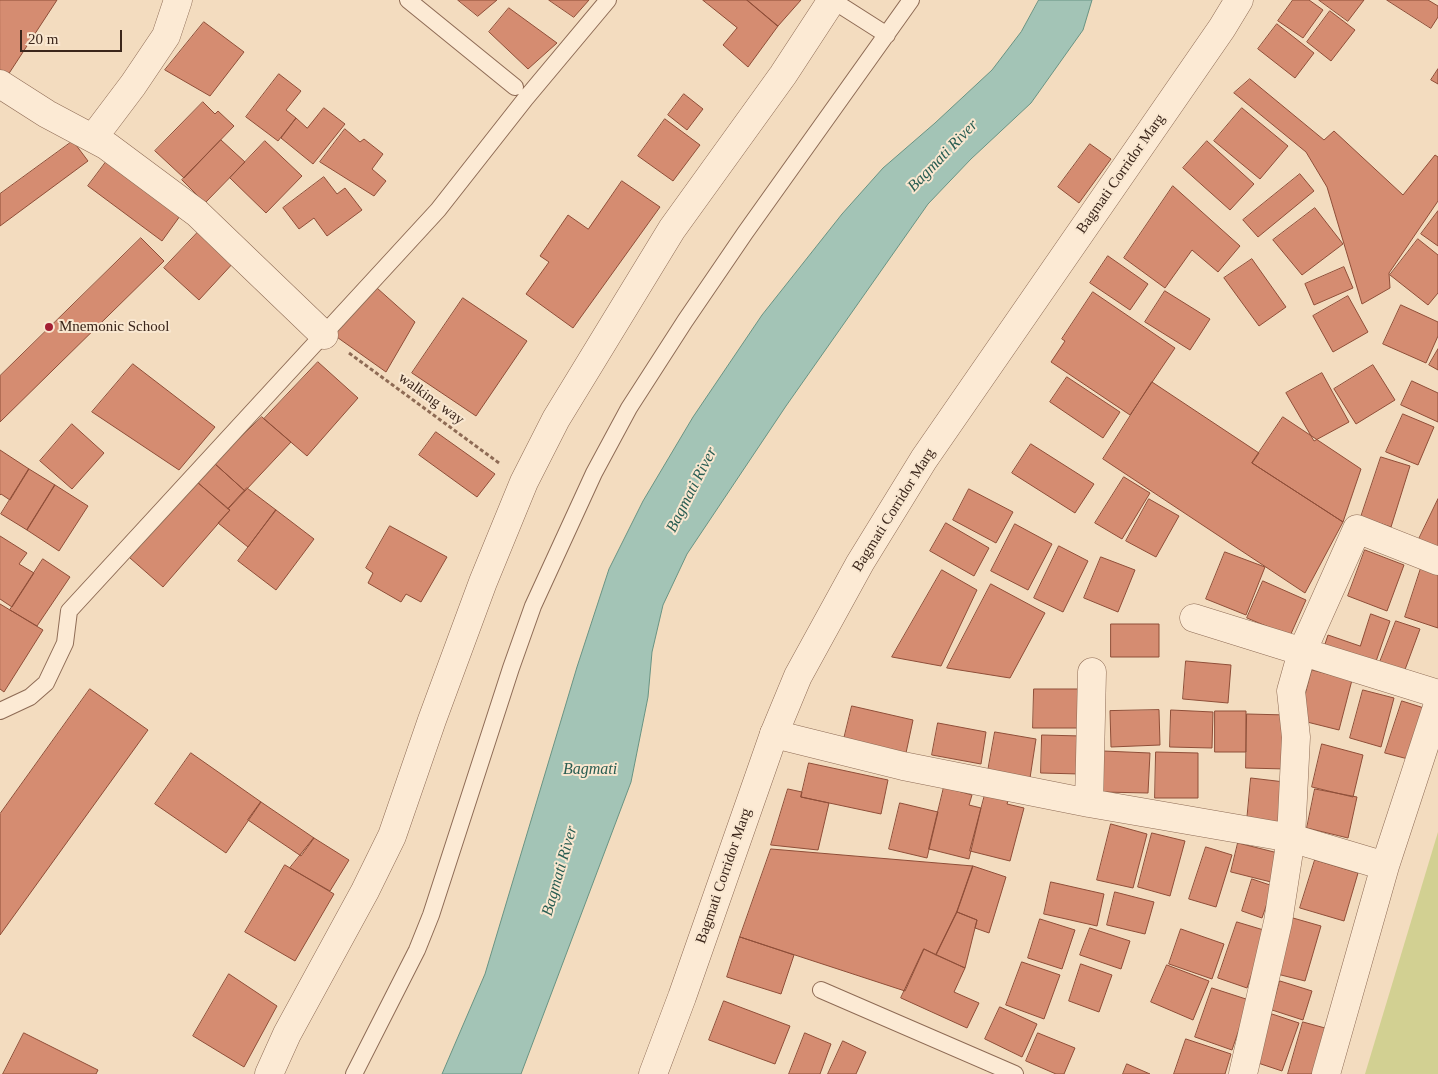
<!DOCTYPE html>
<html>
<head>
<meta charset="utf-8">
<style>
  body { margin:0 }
  #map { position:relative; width:1438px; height:1074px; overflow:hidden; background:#f3dcbf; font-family:Georgia,serif }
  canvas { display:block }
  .scale { position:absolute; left:20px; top:30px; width:102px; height:22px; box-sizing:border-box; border:2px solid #3b261b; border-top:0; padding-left:6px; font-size:15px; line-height:18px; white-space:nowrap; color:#3b261b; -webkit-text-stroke:4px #f9e7d0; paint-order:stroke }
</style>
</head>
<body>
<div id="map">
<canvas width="1438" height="1074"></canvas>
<div class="scale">20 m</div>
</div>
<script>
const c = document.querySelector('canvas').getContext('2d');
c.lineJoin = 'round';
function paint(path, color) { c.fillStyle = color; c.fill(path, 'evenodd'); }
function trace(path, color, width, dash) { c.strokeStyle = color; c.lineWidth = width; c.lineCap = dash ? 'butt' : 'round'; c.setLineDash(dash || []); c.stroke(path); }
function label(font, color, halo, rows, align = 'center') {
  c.font = font + ' Georgia,serif'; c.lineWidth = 4; c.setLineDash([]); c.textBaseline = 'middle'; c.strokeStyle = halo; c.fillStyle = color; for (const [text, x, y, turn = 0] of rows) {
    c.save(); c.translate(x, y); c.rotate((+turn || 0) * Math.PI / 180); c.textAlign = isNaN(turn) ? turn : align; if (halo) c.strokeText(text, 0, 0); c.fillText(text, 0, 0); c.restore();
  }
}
paint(new Path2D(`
  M1438,832v242h-73z`), '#d2d092');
const water = new Path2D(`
  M1039,0h53l-9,30 -52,73 -60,56 -43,45 -142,202 -99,148 -24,51 -11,47 -4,45 -17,85 -110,292h-79l43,-100 92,-307 32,-98 34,-68 50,-84 69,-102 80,-101 41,-46 52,-45 57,-53 29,-38z`);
paint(water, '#a3c4b6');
trace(water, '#699383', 1);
const building = new Path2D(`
  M0,0h57l-51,78 -6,-4z
  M458,0h39l-19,16z
  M549,0h40l-15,17z
  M703,0h44l31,26 -30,41 -25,-22 14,-17z
  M747,0h54l-23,26z
  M1293,0h16l14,10 -20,28 -25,-17z
  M1319,0h45l-16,21z
  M1387,0h41l10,6v11l-7,11z
  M509,8l48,35 -29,26 -39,-37z
  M1330,11l25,19 -24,31 -24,-19z
  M204,22l40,30 -34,44 -45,-26z
  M1277,24l37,29 -19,25 -37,-29z
  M1438,69v15l-7,-4z
  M279,74l22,17 -15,19 10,8 -18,23 -32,-24z
  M1250,79l74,61 10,-9 69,64 32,-40 3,2v44l-49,72 1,15 -28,16 -35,-117 -21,-35 -72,-59z
  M684,94l19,15 -16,21 -19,-15z
  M203,102l12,12 3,-3 16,15 -50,52 -29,-27z
  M324,108l21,16 -32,40 -32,-26 15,-20 11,10z
  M1242,108l46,38 -28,33 -46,-38z
  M665,119l35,26 -27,36 -35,-25z
  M345,129l15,13 4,-3 19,15 -11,15 14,12 -12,15 -54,-34z
  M221,140l24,22 -40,41 -23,-23z
  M73,141l15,20 -88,65v-32z
  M265,141l37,35 -36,37 -36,-35z
  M1207,141l47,43 -24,26 -47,-42z
  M1090,144l21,15 -32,44 -21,-16z
  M106,162l74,54 -18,25 -74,-55z
  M1300,174l14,17 -56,46 -15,-17z
  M324,177l13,17 8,-6 17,22 -35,26 -13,-18 -15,11 -16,-21z
  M622,181l38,26 -87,121 -47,-34 23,-32 -9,-6 28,-41 20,14z
  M1173,186l67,60 -22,26 -26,-22 -27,38 -41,-30z
  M1315,208l28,36 -41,31 -29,-35z
  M1438,211v35l-17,-12z
  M201,229l34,32 -36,39 -35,-32z
  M141,238l23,23 -164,161v-46z
  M1418,239l20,16v38l-10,12 -38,-30z
  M1108,256l40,28 -18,26 -40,-27z
  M1252,259l34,48 -27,19 -35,-48z
  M1344,267l9,21 -39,17 -9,-21z
  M377,288l38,34 -29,50 -52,-37z
  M1165,291l45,28 -20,31 -45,-28z
  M1093,292l82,56 -45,67 -79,-53 14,-21 -3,-2z
  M1348,296l20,36 -35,20 -20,-36z
  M463,298l64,43 -51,75 -64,-43z
  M1401,305l37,17v14l-12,27 -43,-19z
  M1438,349v21l-9,-5z
  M318,362l40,36 -51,58 -43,-37z
  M133,364l82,63 -36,43 -87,-58z
  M1373,365l22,35 -39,24 -22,-35z
  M1322,373l27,49 -35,19 -28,-48z
  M1067,377l53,35 -17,26 -53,-36z
  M1412,381l26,12v29l-37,-17z
  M1152,382l107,71 -7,10 91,59 -38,71 -202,-134z
  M1403,414l31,13 -16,38 -32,-13z
  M262,417l29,25 -46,49 -31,-28z
  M1283,417l78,52 -18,53 -91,-59z
  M72,424l32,29 -32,36 -32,-28z
  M436,432l59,42 -18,23 -58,-42z
  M1031,444l63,40 -19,29 -63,-40z
  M0,450l29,19 -19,31 -9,-6 -1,1z
  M1381,457l29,9 -19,61 -30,-10z
  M214,463l31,28 -17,18 -31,-27z
  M29,469l26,16 -28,45 -26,-16z
  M1124,477l26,16 -28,46 -27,-16z
  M197,482l33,28 -67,77 -33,-29z
  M55,485l33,21 -29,45 -32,-21z
  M247,488l29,22 -28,37 -30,-24 12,-13 -2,-1z
  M969,489l44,23 -17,31 -43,-23z
  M1149,499l30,17 -23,41 -30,-16z
  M1438,499v52l-20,-10z
  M276,510l38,29 -38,51 -38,-29z
  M946,523l43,25 -15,28 -44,-25z
  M1015,524l37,20 -24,46 -37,-19z
  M390,526l57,31 -26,45 -15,-8 -5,8 -33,-19 5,-10 -7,-5z
  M0,536l27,17 -8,11 15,9 -22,34 -12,-8z
  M1059,546l29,15 -25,51 -29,-14z
  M1365,550l39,15 -17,46 -39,-15z
  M1225,552l40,15 -19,48 -40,-16z
  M1101,557l34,13 -17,42 -34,-14z
  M43,559l27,18 -33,49 -27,-16z
  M1422,565l16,5v58l-33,-11z
  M942,570l35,20 -36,76 -49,-9z
  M1263,581l43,19 -16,36 -43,-18z
  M991,584l54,29 -35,65 -63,-10z
  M0,604l43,26 -39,62 -4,-3z
  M1371,614l19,7 -17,49 -51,-17 6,-18 32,11z
  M1396,621l24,8 -17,46 -25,-8z
  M1111,624h48v33h-48z
  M1186,661l45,4 -3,38 -45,-4z
  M1312,670l40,10 -13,50 -40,-10z
  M90,689l58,41 -148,205v-121z
  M1034,689h45l-1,39h-45z
  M1363,690l31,8 -13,49 -31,-9z
  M1402,701l22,7 -16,51 -23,-6z
  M852,706l61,14 -7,33 -62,-14z
  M1159,710l1,35 -49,2 -1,-36z
  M1171,710l42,2 -1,36 -42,-1z
  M1215,711h31v41h-31z
  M1247,714l40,1 -1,54 -40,-1z
  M938,723l48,9 -5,32 -49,-9z
  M995,732l41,7 -6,39 -42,-7z
  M1042,735l39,1 -1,38 -39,-1z
  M1322,744l41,11 -10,42 -41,-10z
  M1103,751l47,2 -2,40 -46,-1z
  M1156,752l42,1v45h-43z
  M191,753l70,49 -35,51 -71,-49z
  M809,763l79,17 -7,34 -80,-17z
  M1251,778l42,5 -4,42 -42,-4z
  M944,787l28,8 -3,10 12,3 -12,51 -40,-10z
  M987,787l23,7 -3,10 17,4 -14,53 -40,-10z
  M788,789l14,3 -1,5 28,6 -11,47 -47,-5z
  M1315,789l42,8 -9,41 -41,-10z
  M261,802l53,36 -13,18 -53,-36z
  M900,803l38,9 -11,46 -38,-9z
  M1111,824l36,10 -14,54 -36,-8z
  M1152,833l33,8 -15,55 -32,-9z
  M314,838l35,22 -19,31 -40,-23z
  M1238,843l40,10 -7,29 -40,-10z
  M1206,847l26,8 -16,52 -27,-8z
  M771,849l202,17 -16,46 -21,43 -12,-6 -19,42 -165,-54z
  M1315,860l43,13 -14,48 -44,-13z
  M285,865l49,29 -39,67 -50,-29z
  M973,866l33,11 -17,56 -14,-5 2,-8 -20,-8z
  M1252,879l21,7 -11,32 -20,-7z
  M1051,882l53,12 -7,32 -53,-12z
  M1115,892l39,10 -9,32 -38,-9z
  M957,912l20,8 -12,48 -29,-13z
  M1293,918l28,8 -16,55 -28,-7z
  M1040,919l35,11 -13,39 -34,-11z
  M1237,922l30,9 -20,57 -29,-10z
  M1090,928l40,13 -9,28 -41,-14z
  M1181,929l43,15 -12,35 -43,-15z
  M740,937l54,18 -13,39 -54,-17z
  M924,949l41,19 -11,24 25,11 -12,25 -66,-30z
  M1022,962l38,13 -16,44 -38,-14z
  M1081,964l31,11 -13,37 -30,-11z
  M1167,965l42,16 -16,39 -42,-18z
  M229,974l48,32 -33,61 -51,-31z
  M1280,981l32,10 -9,29 -31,-10z
  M1212,988l37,12 -17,50 -37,-13z
  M724,1001l66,25 -15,38 -66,-24z
  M1000,1007l37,17 -15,33 -37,-18z
  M1272,1014l27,9 -17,48 -27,-9z
  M1303,1022l22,6 -12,46h-25z
  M24,1033l74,37 -2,4h-93z
  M805,1033l26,11 -11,30h-31z
  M1038,1033l37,15 -11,26h-8l-30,-13z
  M1186,1039l45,15 -6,20h-51z
  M843,1041l23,11 -10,22h-28z
  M1127,1064l23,10h-27z`);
paint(building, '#d58c71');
trace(building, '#8f4e38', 1);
const service = new Path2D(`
  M408,0l107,87
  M832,0l55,35
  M0,711l30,-14 16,-14 19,-40 4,-32 369,-401 88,-112 82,-98
  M821,990l194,84
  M354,1074l63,-124 14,-35 80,-247 22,-62 61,-133 35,-65 56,-87 60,-88 166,-233`);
const minor = new Path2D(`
  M0,84l47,30 60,32 90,67 127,122
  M93,138l40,-53 33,-49 12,-36
  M1194,618l244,76
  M774,734l129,32 186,37 202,35 94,28
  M1089,803l3,-131
  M1243,1074l35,-152 13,-84 5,-101 -5,-46 11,-39 55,-123 81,32
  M1326,1074l59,-208 53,-162`);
const tertiary = new Path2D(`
  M269,1074l18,-40 78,-143 27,-55 40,-116 51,-138 41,-100 32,-63 116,-190 111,-154 49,-75
  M653,1074l29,-77 92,-263 24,-58 62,-113 64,-104 298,-431 17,-28`);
trace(service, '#8e6b55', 18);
trace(minor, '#8e6b55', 29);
trace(tertiary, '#8e6b55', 29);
trace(new Path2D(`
  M349,353l150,110`), '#8e6b55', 3, [4, 2.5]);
trace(service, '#fcead4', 16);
trace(minor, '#fcead4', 28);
trace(tertiary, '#fcead4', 28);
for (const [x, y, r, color] of [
  [49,327,5,"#a31f33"]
]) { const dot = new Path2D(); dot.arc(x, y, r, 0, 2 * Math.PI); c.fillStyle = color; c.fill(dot); trace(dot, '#f9e7d0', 2); }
label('15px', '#3b261b', '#f9e7d0', [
  ["Bagmati Corridor Marg",1121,174,-55],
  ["walking way",431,399,36],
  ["Bagmati Corridor Marg",894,510,-58],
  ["Bagmati Corridor Marg",724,876,-71]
]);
label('15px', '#3b261b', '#f9e7d0', [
  ["Mnemonic School",59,327]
], 'left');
label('italic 16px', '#295d52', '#f9e7d0', [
  ["Bagmati River",943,156,-46],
  ["Bagmati River",692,490,-63],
  ["Bagmati",590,770],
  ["Bagmati River",560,871,-74]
]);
</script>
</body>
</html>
